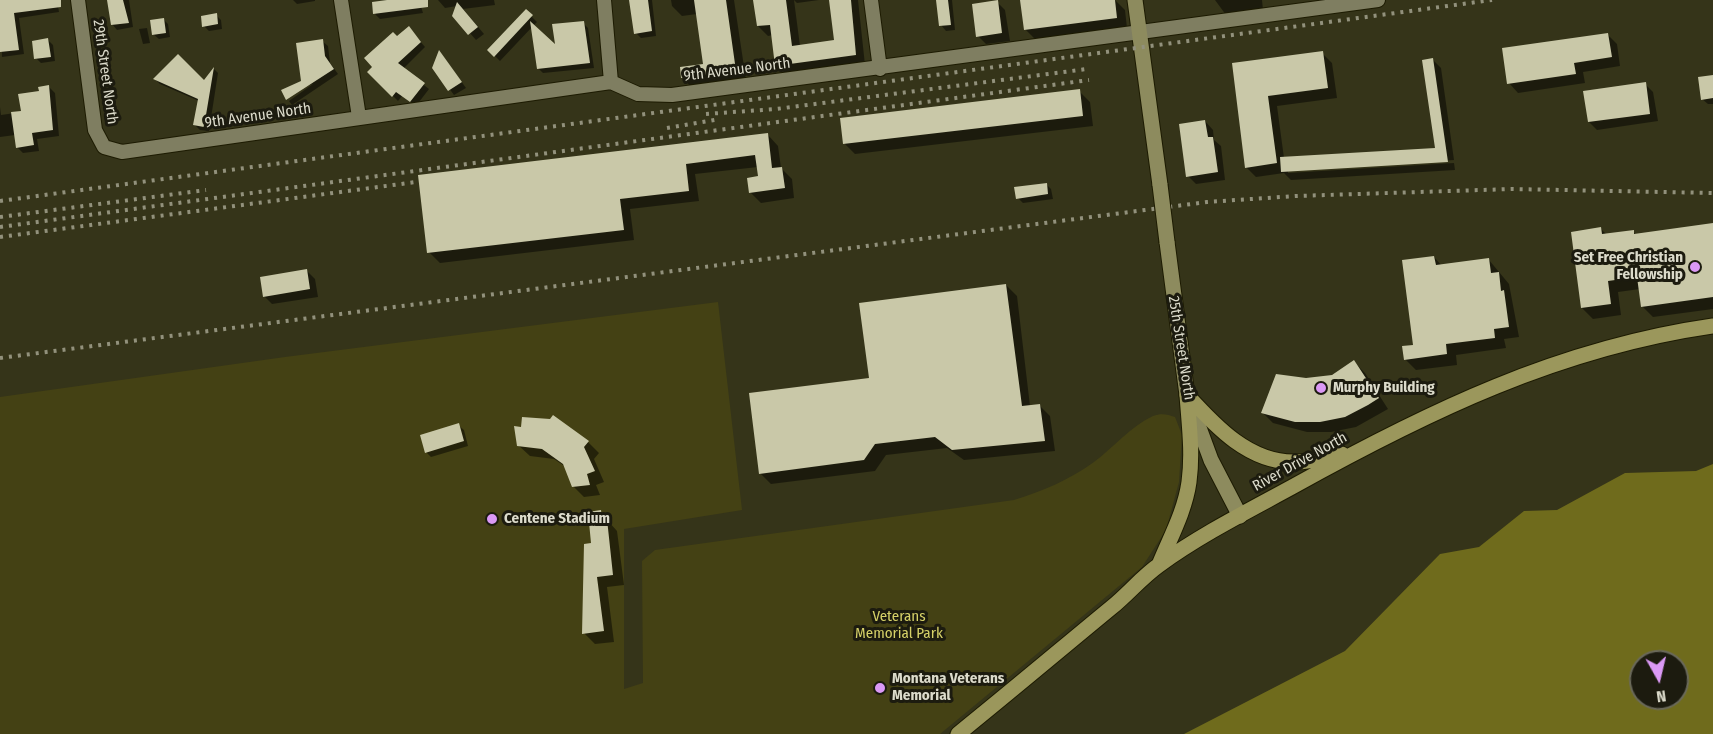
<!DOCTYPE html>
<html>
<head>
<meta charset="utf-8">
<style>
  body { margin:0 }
  #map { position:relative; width:1713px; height:734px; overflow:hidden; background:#353419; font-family:"Fira Sans Condensed",sans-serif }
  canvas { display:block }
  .north { position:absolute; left:1629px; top:650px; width:60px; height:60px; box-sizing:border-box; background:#1c1b0f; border:2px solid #69685a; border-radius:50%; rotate:172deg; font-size:16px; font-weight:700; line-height:24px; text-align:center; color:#dcdbcb }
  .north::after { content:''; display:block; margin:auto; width:21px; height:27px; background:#db99f5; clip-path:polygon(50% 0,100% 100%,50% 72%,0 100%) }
</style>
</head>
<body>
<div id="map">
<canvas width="1713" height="734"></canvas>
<div class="north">N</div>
</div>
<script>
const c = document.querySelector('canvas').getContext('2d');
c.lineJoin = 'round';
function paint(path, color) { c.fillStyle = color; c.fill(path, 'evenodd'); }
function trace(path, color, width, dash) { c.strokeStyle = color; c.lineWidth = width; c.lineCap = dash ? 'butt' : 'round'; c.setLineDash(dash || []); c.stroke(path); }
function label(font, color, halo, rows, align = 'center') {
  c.font = font + ' "Fira Sans Condensed",sans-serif'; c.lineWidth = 6; c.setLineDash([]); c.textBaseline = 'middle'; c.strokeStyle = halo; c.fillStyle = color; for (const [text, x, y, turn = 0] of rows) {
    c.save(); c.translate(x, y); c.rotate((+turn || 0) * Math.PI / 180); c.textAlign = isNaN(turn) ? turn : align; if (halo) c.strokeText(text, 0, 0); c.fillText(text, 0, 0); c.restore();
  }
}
paint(new Path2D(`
  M718,302l24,208 -118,19v160l19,-6 -1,-122 13,-11 359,-50c29,-9 55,-20 80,-38 19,-14 37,-36 59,-46 8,-3 14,-2 22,1l7,18 -3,47 -13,48 -24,37 -202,167h-940v-337l285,-40z`), '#444114');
paint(new Path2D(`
  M1713,464v270h-529l161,-83 95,-97 39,-7 45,-36 33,-1 68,-37 71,-2zM1641,662h36v36h-36z`), '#6f6b1c');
paint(new Path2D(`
  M0,0h57l2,12 -40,6 5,36 -22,3z
  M108,0h21l4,27 -16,3 -5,-6z
  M293,0h22v1l-18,3z
  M398,0h21l4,13 -43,6 -5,-5z
  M438,0h56l1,5 -32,4 21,25 -8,6 -22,-25 3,-9 -12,2z
  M631,0h21l4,36 -15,2 -5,-5z
  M671,0h63l12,80 -54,8 -9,-10 22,-13 -8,-51 -15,2 -10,-10z
  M755,0h39l6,46 36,-5 -6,-41h28l7,65 -78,10 -10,-10 -4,-30 -5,1 -10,-10z
  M794,0h25l-22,3z
  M938,0h14l3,30 -9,1 -5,-6z
  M1021,0h94l10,10 2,18 -91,12 -11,-11z
  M1215,0h47l1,10 -37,5z
  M997,2l8,8 5,31 -24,3 -8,-8z
  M526,11l11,11 -4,4 24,22 26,-25 5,5 6,40 -51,5 -5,-5 -5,-42 -33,35 -11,-11z
  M216,15l5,5 1,9 -13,2 -5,-5z
  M163,19l5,5 2,13 -11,2 -6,-5z
  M147,28l3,15 -7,1 -4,-15z
  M413,33l12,14 -22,22 26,20 -13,17 -14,-10 -4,5 -29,-29z
  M1608,35l9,9 3,22 -37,6 2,11 -67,10 -9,-10z
  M48,40l5,5 2,16 -14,2 -5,-5z
  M322,41l6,5 2,17 8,11 -46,31 -3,-4 24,-17 -7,2 -3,-4z
  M440,52l26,36 -12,7 -20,-27z
  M1322,53l10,10 5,35 -60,8 7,52 152,-8 -3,-90 8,8 13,92 -166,10v3l166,-10 1,7 -164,10 -7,-7 -28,4 -10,-10 -13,-102z
  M214,69l4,4 -9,58 -9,-1 -5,-5 4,-24 -39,-17 -5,-5 49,3z
  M1713,76v28h-5l-6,-5z
  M1645,84l8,8 5,29 -61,9 -8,-8z
  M49,87l6,6 4,43 -22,3 2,12 -16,2 -6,-6 -2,-12 -15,2v-30l1,8 21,-3z
  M1079,91l11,11 3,24 -238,28 -11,-11z
  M1205,121l8,9 1,10 7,6 4,34 -29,4 -8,-8z
  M768,135l10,11 3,22 11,11 2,19 -33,5 -11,-11 9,-14 -1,-11 -63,7 4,27 -69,8 4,31 -194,23 -11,-11z
  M1046,184l5,5 2,10 -30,4 -5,-5z
  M1713,225v84l-60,8 -11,-11 -2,-17 -22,3 3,23 -28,4 -11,-11 19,-79 6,6 26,-3 4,3z
  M1434,257l8,9 47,-6 20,24 10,53 -15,2 2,9 -50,7 1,10 -41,5 -11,-11 9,-13z
  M307,271l8,8 3,18 -46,7 -8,-8z
  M1006,285l11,11 13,110 9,-1 11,11 5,35 -91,9 -17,-12 -61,7 -11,16 -104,13 -11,-11z
  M1354,362l11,11 23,36 -32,18 -25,5h-24l-34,-9 -11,-11 44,-32 26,-4z
  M458,425l6,5 4,16 -37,11 -5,-5z
  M522,428l66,14 11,11 -5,6 10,23 -8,3 4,10 -16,2 -11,-11 -7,-19 -12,-8 -24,-3 -12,-11z
  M600,512l17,19 7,54 -17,2 7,55 -19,2 -11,-11 9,-89z`), '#0007');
paint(new Path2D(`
  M0,0h61v7l-47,6 5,37 -19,2z
  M107,0h16l6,23 -18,2z
  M387,0h41v7l-55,7 -1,-12z
  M629,0h19l4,31 -18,3z
  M694,0h32l10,71 -55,7 -1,-11 23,-3z
  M753,0h33l6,46 42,-6 -5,-40h22l5,55 -81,11 -5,-41 -13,1z
  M936,0h12l3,25 -12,1z
  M998,0l4,33 -26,4 -4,-33z
  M1020,0h95l2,18 -93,12z
  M457,2l21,25 -10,8 -16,-19z
  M526,9l7,6 -39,42 -7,-7z
  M217,13l1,11 -16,3 -1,-11z
  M164,18l2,15 -14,2 -2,-15z
  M530,21l25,23 -3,-20 32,-3 6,42 -53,6z
  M409,26l12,16 -23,21 27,20 -15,19 -14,-10 -4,5 -25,-25 5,-5 -8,-9 29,-26 4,4z
  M1608,33l4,24 -38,6 2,11 -69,10 -5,-36z
  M48,38l3,19 -17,2 -2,-18z
  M323,39l2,17 9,13 -48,31 -5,-10 20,-9 -5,-38z
  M439,50l23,32 -14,9 -16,-23z
  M1323,51l5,37 -60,8 9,67 -32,5 -13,-105z
  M178,54l26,26 10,-13 -10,60 -11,-2 5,-26 -45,-20z
  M1433,58l15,104 -167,10 -1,-15 155,-9 -13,-88z
  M1713,75v23l-12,2 -3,-23z
  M1646,82l4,32 -62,8 -5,-31z
  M49,85l4,45 -21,3 2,12 -18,3 -5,-36 10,-1 -3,-17 21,-3 -1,-4z
  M1080,89l3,27 -240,28 -3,-26z
  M1205,120l3,17h5l5,35 -32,5 -7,-53z
  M768,133l4,35 10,-1 3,21 -36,5 -2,-15 11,-2 -3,-21 -69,9 3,27 -69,8 4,31 -197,23 -9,-78z
  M1047,183l1,11 -32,5 -2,-12z
  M1713,223v74l-72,10 -4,-30 -29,4 3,23 -30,4 -10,-76 30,-5 1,7 32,-4v4z
  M1434,256l2,9 53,-7 2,15 8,-1 2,19 3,-1 5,37 -15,2 1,9 -49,6 1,10 -43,6 -2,-14 11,-1 -11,-85z
  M307,269l3,20 -47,8 -3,-20z
  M1006,284l16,122 18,-2 5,37 -93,9 -17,-13 -60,7 -11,16 -105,14 -10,-81 120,-15 -10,-75z
  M1354,360l25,38 -11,7 -23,12 -25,5h-25l-34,-9 15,-39 30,4 26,-3z
  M553,415l36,26 -5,6 11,24 -8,3 3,11 -18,2 -9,-23 -21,-15 -25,-3 -3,-20 7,1 1,-10 28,2z
  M459,423l5,18 -39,12 -5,-18z
  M601,510l1,9h5l6,56 -16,2 7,54 -22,3 2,-90 7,-1 -3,-31z`), '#c9c8a8');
const street = new Path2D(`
  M78,0l17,130 9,17 18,5 489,-70 27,12 34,1 706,-95
  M341,0l18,117
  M604,0l7,82
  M871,0l9,69`);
const secondary = new Path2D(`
  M1135,0l25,185
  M1167,242l20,153 24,65 29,56`);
const primary = new Path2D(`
  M1187,395c28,31 63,69 110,67 15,0 31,-6 45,-8
  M1159,565c11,-27 26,-54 30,-83 4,-29 0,-58 -2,-87
  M958,734c52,-42 103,-85 154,-127 16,-13 30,-30 47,-42 41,-30 89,-54 133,-78 135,-75 267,-139 421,-161`);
trace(street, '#1d1b02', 16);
trace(secondary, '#1d1b02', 17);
trace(primary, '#1d1b02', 17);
trace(street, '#7f7e61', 14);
trace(secondary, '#8d8b5e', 15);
trace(primary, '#9b975c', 15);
trace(new Path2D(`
  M706,114l70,-5 311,-40
  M667,128l53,-9
  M0,201l1492,-201
  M0,217l206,-27
  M0,227l1089,-147
  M0,237l416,-55
  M0,358l1207,-156 89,-6 216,-7 201,4`), '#92917c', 4, [3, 6]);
const secondaryBridge = new Path2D(`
  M1160,185l7,57`);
trace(secondaryBridge, '#1d1b02', 17, []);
trace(secondaryBridge, '#8d8b5e', 15);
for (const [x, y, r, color] of [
  [1695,267,6,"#db99f5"],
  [1321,388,6,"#db99f5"],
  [492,519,6,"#db99f5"],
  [880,688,6,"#db99f5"]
]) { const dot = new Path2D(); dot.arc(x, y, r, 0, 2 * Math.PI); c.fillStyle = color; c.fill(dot); trace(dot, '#1c1b0f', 2); }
label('15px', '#dcdbcb', '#1c1b0f', [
  ["9th Avenue North",737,70,-7],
  ["29th Street North",105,72,82],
  ["9th Avenue North",258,116,-8],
  ["25th Street North",1181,348,81],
  ["River Drive North",1300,462,-29]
]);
label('bold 15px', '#dcdbcb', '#1c1b0f', [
  ["Set Free Christian",1683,258,"right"],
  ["Fellowship",1683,275,"right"],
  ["Murphy Building",1333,388],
  ["Centene Stadium",504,519],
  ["Montana Veterans",892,679],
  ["Memorial",892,696]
], 'left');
label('15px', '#d6d168', '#1c1b0f', [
  ["Veterans",899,617],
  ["Memorial Park",899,634]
]);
</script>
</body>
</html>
